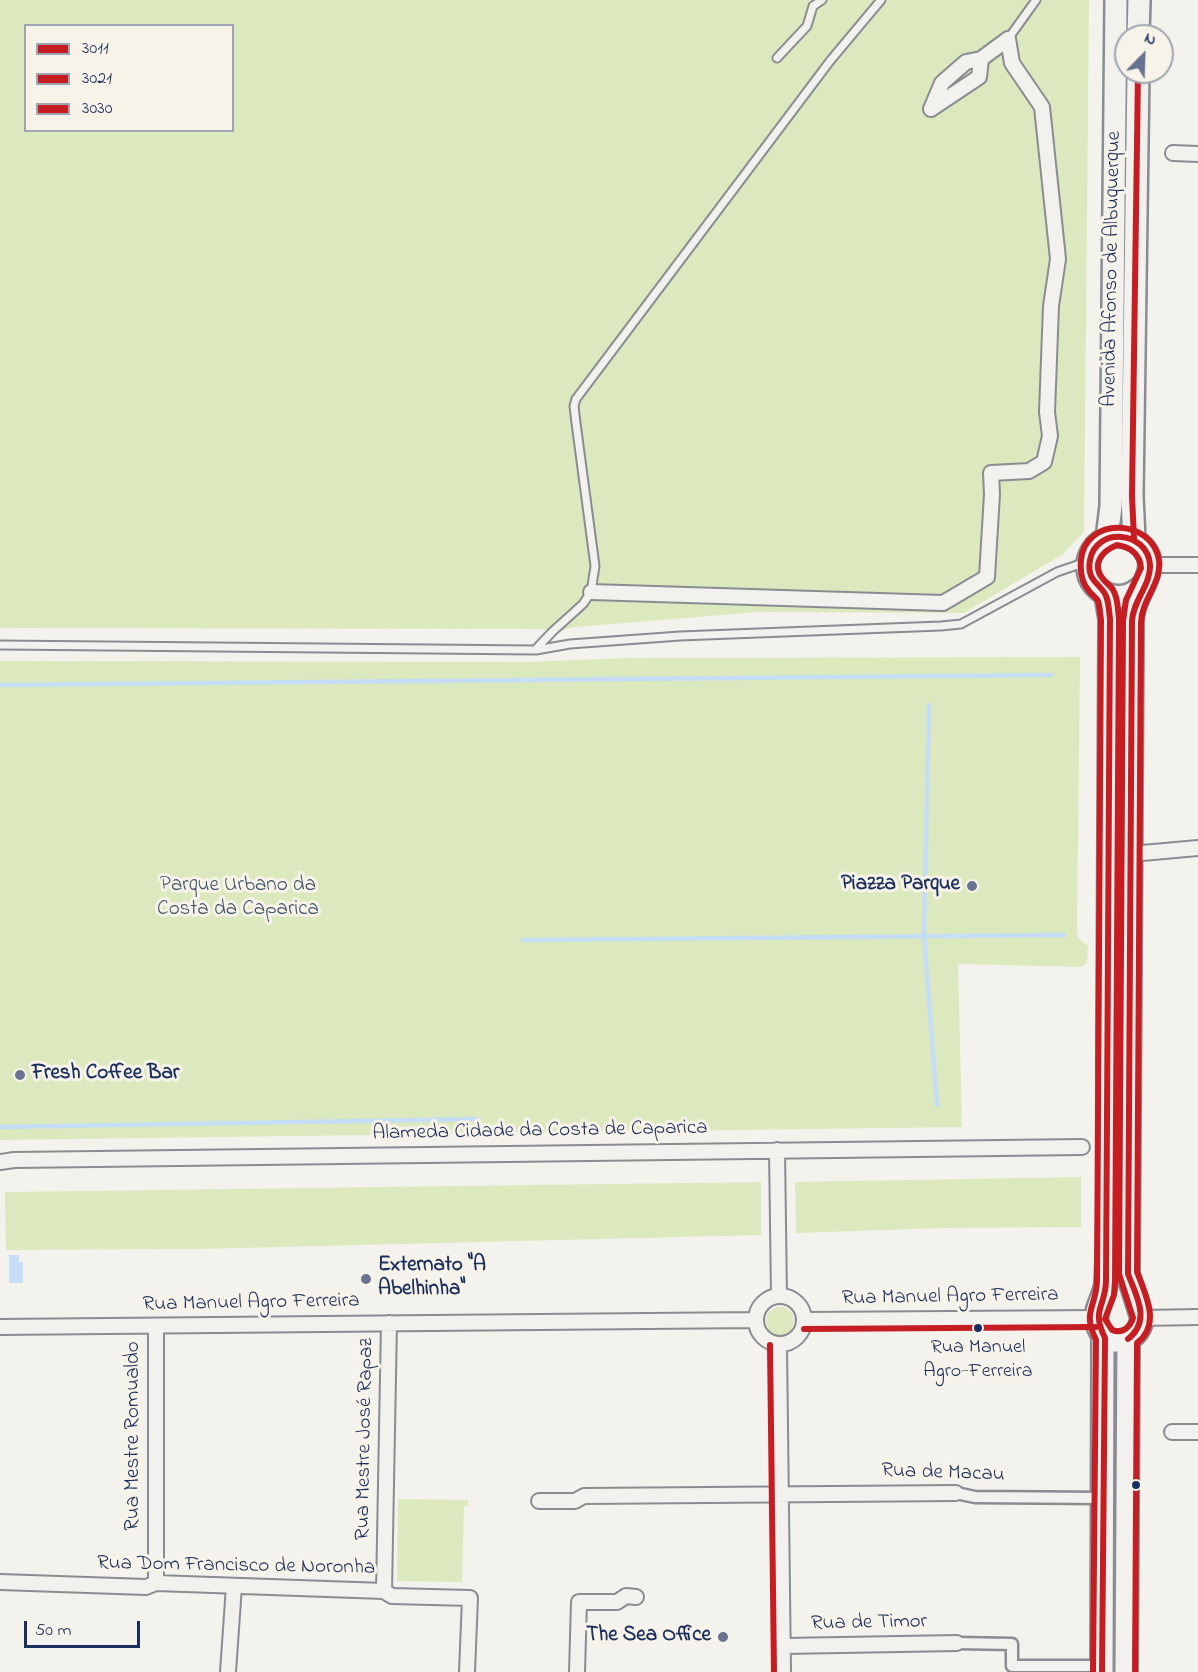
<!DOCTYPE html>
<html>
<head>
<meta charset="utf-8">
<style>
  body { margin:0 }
  #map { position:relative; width:1198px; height:1672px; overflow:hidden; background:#f4f2ec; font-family:"Indie Flower",sans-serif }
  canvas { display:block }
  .legend { position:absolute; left:24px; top:24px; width:210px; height:108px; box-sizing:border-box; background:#f7f3e8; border:2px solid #9fa5b1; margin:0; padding:8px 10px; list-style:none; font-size:18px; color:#1b2f5e }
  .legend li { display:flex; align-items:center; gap:12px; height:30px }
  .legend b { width:30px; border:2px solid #9fa5b1 }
  .north { position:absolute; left:1114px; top:24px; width:60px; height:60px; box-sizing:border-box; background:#f7f3e8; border:2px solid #9fa5b1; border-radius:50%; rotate:23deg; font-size:16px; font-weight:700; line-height:24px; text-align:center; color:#1b2f5e }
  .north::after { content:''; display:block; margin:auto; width:21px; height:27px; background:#677390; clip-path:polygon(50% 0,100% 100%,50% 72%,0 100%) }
  .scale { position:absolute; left:24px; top:1621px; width:116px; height:27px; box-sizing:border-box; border:3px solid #1b2f5e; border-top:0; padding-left:8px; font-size:18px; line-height:21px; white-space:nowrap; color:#1b2f5e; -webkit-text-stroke:4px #f7f3e8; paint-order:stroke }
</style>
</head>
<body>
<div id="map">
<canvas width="1198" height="1672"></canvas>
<ul class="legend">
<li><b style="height:8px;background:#c61d23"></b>3011</li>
<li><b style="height:8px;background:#c61d23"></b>3021</li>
<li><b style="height:8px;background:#c61d23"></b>3030</li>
</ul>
<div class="north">N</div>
<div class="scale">50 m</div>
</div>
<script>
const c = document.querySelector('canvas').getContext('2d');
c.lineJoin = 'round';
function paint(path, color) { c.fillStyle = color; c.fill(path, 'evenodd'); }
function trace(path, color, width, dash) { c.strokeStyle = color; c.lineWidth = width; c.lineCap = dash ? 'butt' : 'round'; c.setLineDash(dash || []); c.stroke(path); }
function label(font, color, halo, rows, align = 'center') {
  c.font = font + ' "Indie Flower",sans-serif'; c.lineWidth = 6; c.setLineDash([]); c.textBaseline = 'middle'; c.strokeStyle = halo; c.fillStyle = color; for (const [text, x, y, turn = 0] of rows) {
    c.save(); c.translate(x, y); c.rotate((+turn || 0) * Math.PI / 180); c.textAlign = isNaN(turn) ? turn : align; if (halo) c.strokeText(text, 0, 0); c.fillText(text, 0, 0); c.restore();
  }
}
paint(new Path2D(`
  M0,0h1089l-5,532 -21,22 -99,59 -206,-1 -182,15 -24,5 -10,-3 -542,-1zM26,26h206v104h-206z
  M1080,657l-3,272 1,9 10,8 -1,17 -5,4 -124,-3 4,163 -962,13v-479l525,1 103,-4z
  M1081,1177v50l-138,1 -147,5 -1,-51z
  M761,1182v53l-561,14 -194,1 -1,-58z
  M766 1321a14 14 0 1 1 28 0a14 14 0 1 1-28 0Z
  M398,1499l70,1v6h-4l-2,76 -65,-1z`), '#dce9be');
paint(new Path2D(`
  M9,1255h10v7h4v21h-14z`), '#c5ddf5');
trace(new Path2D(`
  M0,685l1051,-10
  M929,705l-5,230 13,170
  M523,940l541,-5
  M0,1127l478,-8`), '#c5ddf5', 4.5);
const service = new Path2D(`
  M1008,39l28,-39
  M777,58l30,-32 6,-20 9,-6
  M0,645l536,5 34,-6 110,-8 261,-10 20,-2 96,-52 29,-10
  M536,649l16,-17 31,-28 8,-12 4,-26 -19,-143 -2,-17 2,-7 254,-338 51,-61`);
const pedestrian = new Path2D(`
  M956,1493l19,4 128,1
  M957,1643l55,1v22h90`);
const minor = new Path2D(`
  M931,109l48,-32 2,-18
  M1173,153l25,1
  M1150,565h48
  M591,592l352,11 44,-26 5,-83 -1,-21 38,-2 15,-9 6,-26 -3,-24 4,-106 7,-47 -16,-152 -30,-44 -4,-24 -27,20 -15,3 -24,21 -11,26
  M1131,854l67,-6
  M777,1150l2,146
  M0,1162l14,-2 1068,-13
  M756 1320a24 24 0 1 1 48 0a24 24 0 1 1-48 0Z
  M1142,1318l56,-1
  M804,1320l292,-2
  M0,1327l755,-7
  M779,1345l4,327
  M1172,1432h26
  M539,1501h36l9,-5 372,-3
  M0,1582l146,5 10,-4 228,8 8,5 78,2 -3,74
  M156,1583v-257
  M384,1591l5,-268
  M783,1646l174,-3
  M228,1672l6,-86
  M577,1672l2,-70h38l9,-6 10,1`);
const primary = new Path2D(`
  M1138,36l1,-36
  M1107,538l4,-32 5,-506
  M1134,539l-2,-43 6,-424
  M1106,595l4,24c-2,141 -2,282 -2,423 0,80 2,161 -2,241 -1,13 -12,26 -9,39 5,28 42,24 45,-4l-14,-44 4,-647c0,-7 0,-15 3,-23 8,-21 28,-42 2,-62 -6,-4 -14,-7 -21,-6 -8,0 -15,5 -20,10 -27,32 19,72 49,37
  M1102,1672l1,-338
  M1126,1672l2,-333`);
trace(service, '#898c92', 11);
trace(pedestrian, '#898c92', 15);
trace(minor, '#898c92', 18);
trace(primary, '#898c92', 26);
trace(service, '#f2f1ed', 7);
trace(pedestrian, '#f2f1ed', 10);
trace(minor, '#f2f1ed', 14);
trace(primary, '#f2f1ed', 21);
trace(new Path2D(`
  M1134,539l-2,-43 6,-424
  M1102,1672l3,-334c-14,-29 0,-29 1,-57l4,-662c-1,-7 -1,-16 -4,-23 -5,-13 -20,-14 -16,-36 6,-34 58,-29 60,5 1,20 -17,35 -18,56l-4,653c9,23 23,47 0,65`), '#c61d23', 6);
trace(new Path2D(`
  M1117,545c13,2 23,9 24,23l-15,32 -3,21 -4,653 14,44c-3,10 -11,16 -21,12l-7,-11 9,-24 1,-14 4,-662c-1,-8 -1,-22 -6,-29 -2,-4 -7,-7 -10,-11 -12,-15 -1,-28 14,-34z
  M804,1329l292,-2
  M770,1345l4,327`), '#c61d23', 6);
trace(new Path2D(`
  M1093,1672l3,-332c-14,-29 0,-32 1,-59l4,-661c-1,-6 -1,-13 -3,-19 -2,-4 -6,-6 -9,-10 -7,-8 -9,-20 -8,-31 4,-44 71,-42 78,0 3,23 -17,39 -18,62l-4,650c9,23 24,53 0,71l-2,329`), '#c61d23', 6);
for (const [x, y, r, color] of [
  [972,886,6,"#677390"],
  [20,1075,6,"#677390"],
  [366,1279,6,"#677390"],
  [978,1328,5,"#1b2f5e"],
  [1136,1485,5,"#1b2f5e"],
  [723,1637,6,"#677390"]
]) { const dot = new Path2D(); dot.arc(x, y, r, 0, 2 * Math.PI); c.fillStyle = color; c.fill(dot); trace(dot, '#f7f3e8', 2); }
label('20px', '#1b2f5e', '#f7f3e8', [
  ["Rua Manuel",978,1349],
  ["Agro-Ferreira",978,1373]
]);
label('21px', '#1b2f5e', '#f7f3e8', [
  ["Avenida Afonso de Albuquerque",1113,269,-89],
  ["Alameda Cidade da Costa de Caparica",540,1132,-1],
  ["Rua Manuel Agro Ferreira",950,1298,-1],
  ["Rua Manuel Agro Ferreira",251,1304,-1],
  ["Rua Mestre Romualdo",135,1436,-90],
  ["Rua Mestre José Rapaz",366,1439,-89],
  ["Rua de Macau",943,1474,2],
  ["Rua Dom Francisco de Noronha",236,1567,1],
  ["Rua de Timor",869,1624,-1]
]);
label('bold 21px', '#1b2f5e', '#f7f3e8', [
  ["Piazza Parque",960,886],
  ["Fresh Coffee Bar",32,1075,"left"],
  ["Externato \"A",378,1267,"left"],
  ["Abelhinha\"",378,1291,"left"],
  ["The Sea Office",711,1637]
], 'right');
label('21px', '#3e536a', '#f7f3e8', [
  ["Parque Urbano da",238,887],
  ["Costa da Caparica",238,911]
]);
</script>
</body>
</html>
